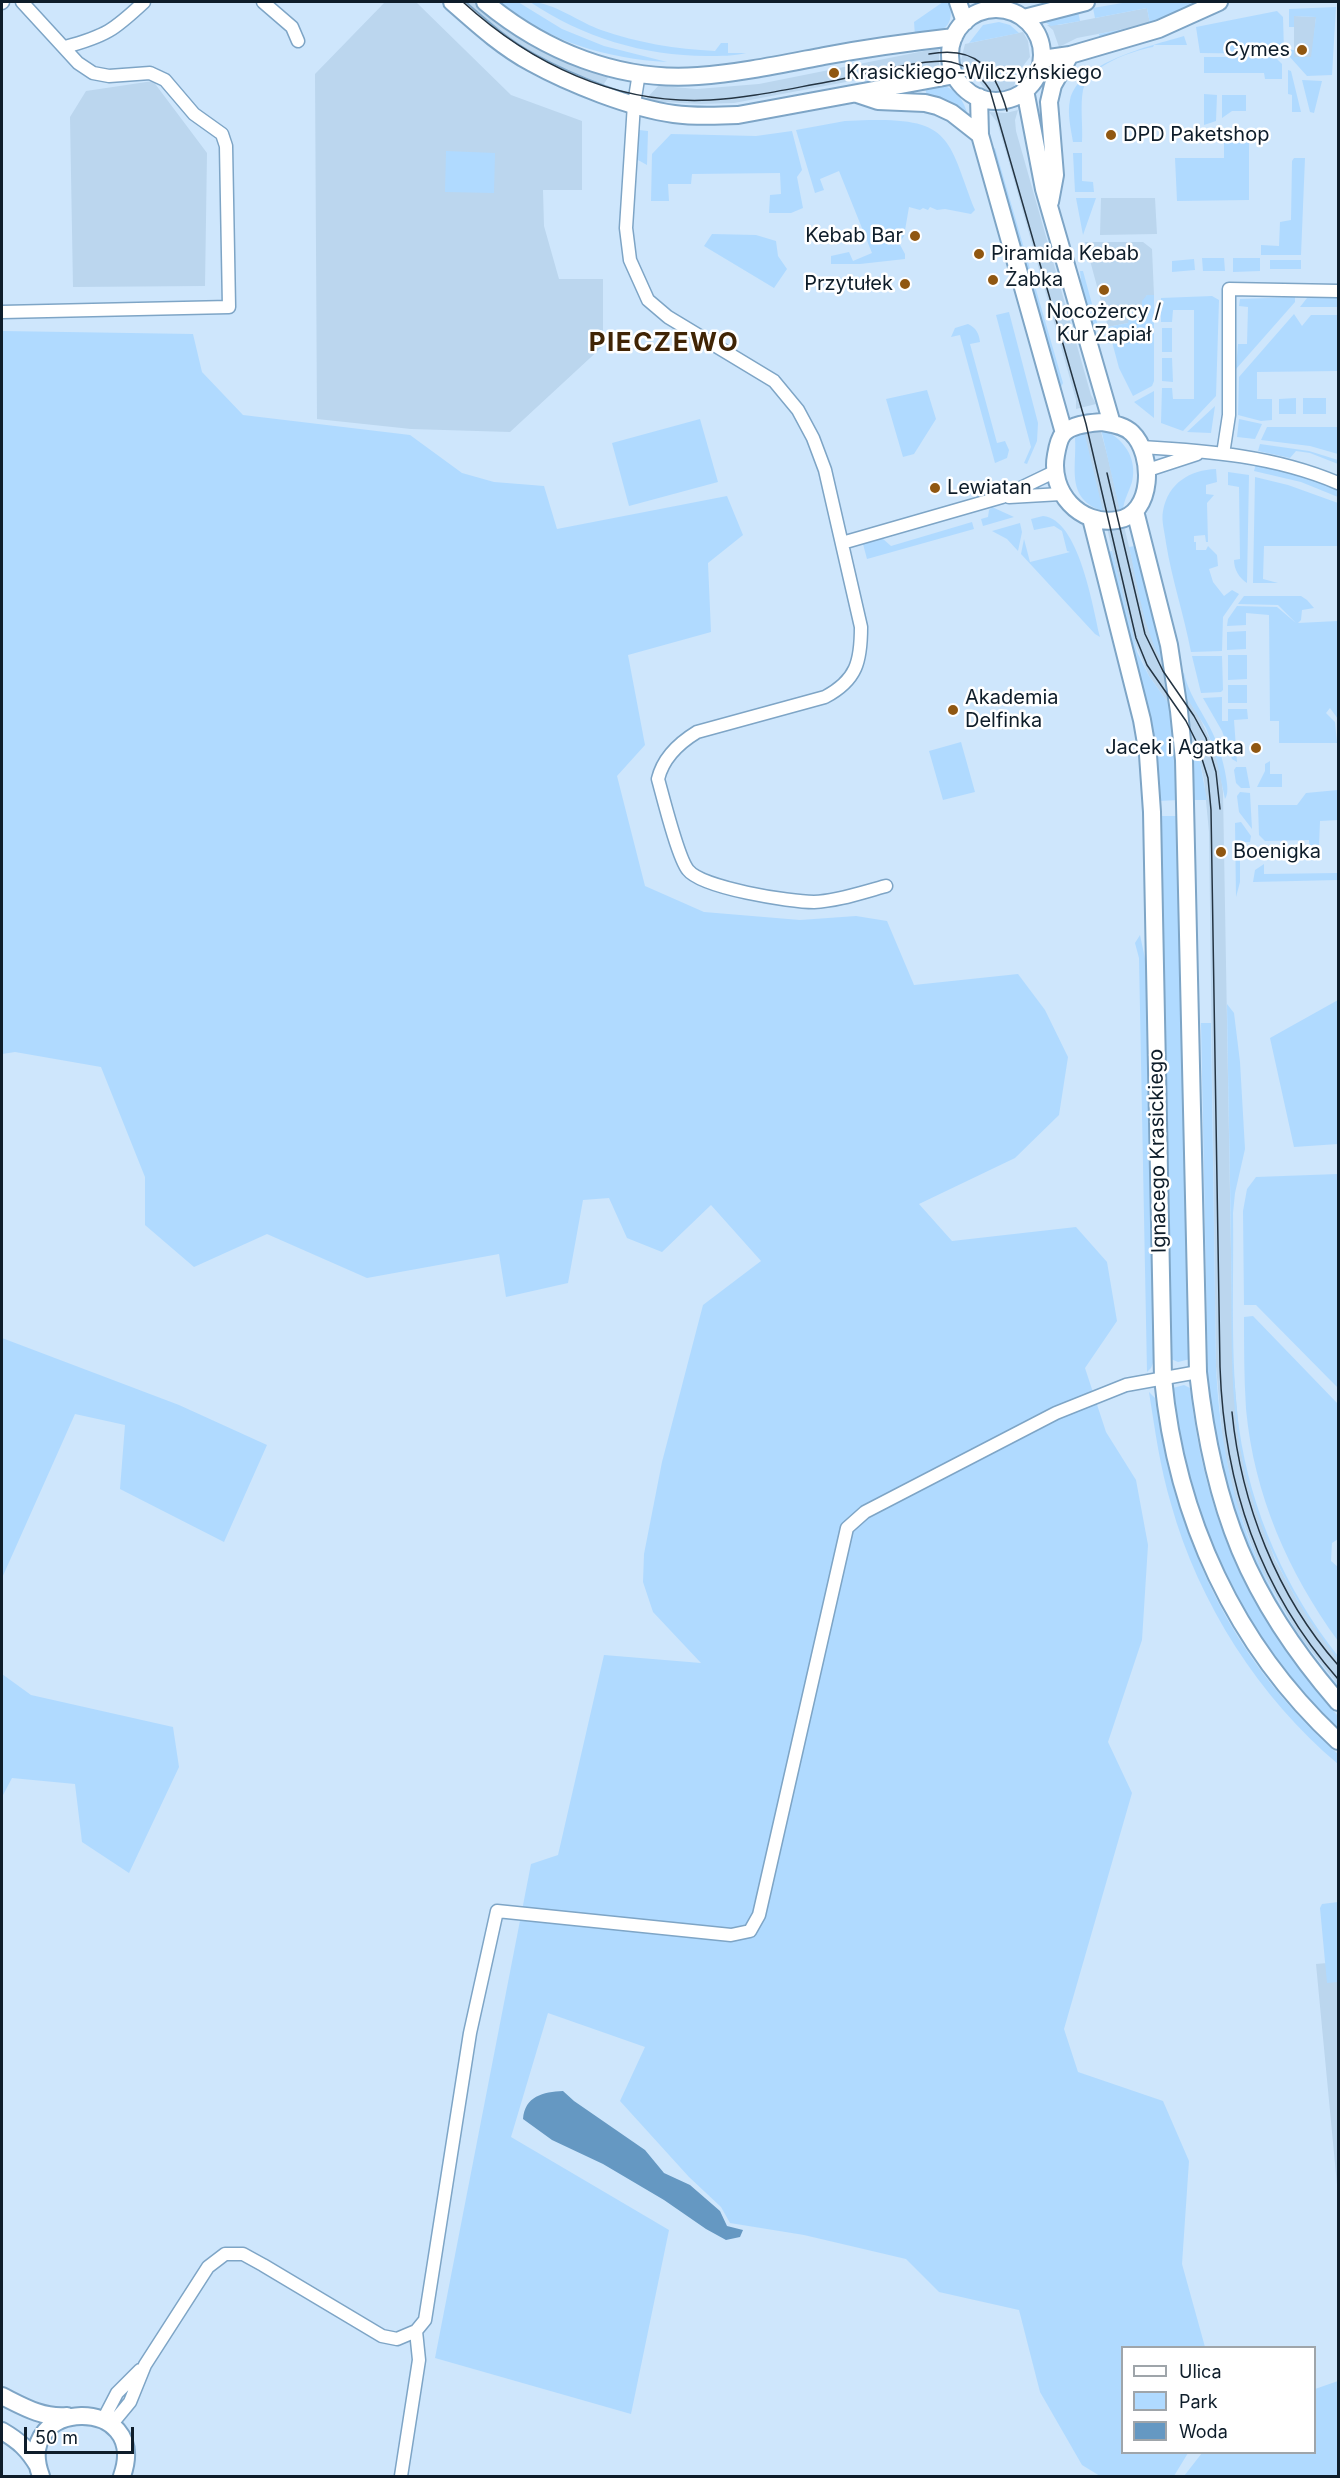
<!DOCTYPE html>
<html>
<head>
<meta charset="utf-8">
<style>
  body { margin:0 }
  #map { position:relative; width:1340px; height:2478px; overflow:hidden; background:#cee6fc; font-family:Inter,sans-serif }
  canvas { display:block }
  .frame { position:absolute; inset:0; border:3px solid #0e1d2a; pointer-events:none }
  .legend { position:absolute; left:1121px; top:2346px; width:195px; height:108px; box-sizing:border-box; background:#fff; border:2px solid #9fa5aa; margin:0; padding:8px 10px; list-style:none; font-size:18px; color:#0e1d2a }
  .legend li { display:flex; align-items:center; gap:12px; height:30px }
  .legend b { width:30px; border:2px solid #9fa5aa }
  .scale { position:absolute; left:24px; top:2427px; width:110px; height:27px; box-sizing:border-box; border:3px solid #0e1d2a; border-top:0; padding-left:8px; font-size:18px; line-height:21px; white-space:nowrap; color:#0e1d2a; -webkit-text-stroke:4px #fff; paint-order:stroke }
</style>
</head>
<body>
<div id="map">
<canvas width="1340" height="2478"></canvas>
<div class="frame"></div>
<ul class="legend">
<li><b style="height:8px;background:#fff"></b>Ulica</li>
<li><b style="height:16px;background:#b0daff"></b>Park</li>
<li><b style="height:16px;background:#6598c2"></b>Woda</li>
</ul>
<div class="scale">50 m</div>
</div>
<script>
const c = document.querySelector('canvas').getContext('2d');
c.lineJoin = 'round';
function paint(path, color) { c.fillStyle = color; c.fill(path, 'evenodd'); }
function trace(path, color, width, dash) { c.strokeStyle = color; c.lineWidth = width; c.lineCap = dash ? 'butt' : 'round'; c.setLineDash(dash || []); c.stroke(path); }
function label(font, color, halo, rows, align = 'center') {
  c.font = font + ' Inter,sans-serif'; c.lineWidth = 5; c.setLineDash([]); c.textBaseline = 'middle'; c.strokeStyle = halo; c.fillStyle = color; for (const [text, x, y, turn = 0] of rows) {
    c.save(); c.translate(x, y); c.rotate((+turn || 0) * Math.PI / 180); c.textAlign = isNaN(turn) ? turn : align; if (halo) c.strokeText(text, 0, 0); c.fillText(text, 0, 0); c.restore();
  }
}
paint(new Path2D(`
  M385,2h31l95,93 71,26v69h-39l1,36 15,53h44v67l-93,86 -99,-3 -94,-10 -2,-345z
  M457,2h21l131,74 -9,14 -53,-22z
  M1147,8l3,16 -73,14 -18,9 -6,-17 -6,-5h12z
  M1294,16l22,1 -4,41 -18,-1z
  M1023,32l5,9 2,16 -11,14 -7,21 -26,-1 -9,-13 -13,-8 -3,-10 4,-16z
  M939,48v18l-13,1 -192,36 -33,1 -57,-3 16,-17 1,2 36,3 62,-5z
  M153,81l54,72 -2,133 -132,1 -3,-170 16,-26z
  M1018,110l-3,10 1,11 75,264 5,9 -20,5v-9l-68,-241 -11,-37 -8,-10 17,1z
  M1101,198h54l2,36 -57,1z
  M1085,242h58l9,7 2,46h-7l-5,17 -14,11 -20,4z
  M1100,428l7,26 14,59 -18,1 -20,-85z
  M1124,526l25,104 15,34 8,44 -23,-32 -18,-43 -24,-105z
  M1185,695l13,19 14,30 8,25 3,23 10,573 7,78 10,46 25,71 22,40 41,59v26l-41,-52 -36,-64 -26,-69 -12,-56 -7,-78 -7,-534 -5,-52 -4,-18 -11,-27z
  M1338,1962v233l-22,-231z`), '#bbd6ee');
paint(new Path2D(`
  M500,2h18l44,27 42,17 63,16c-59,-3 -121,-21 -167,-60z
  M530,2c21,-1 51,21 71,28 37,13 75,19 114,21l6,-8h7v10h18c-12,3 -25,3 -39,3 -63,0 -125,-19 -177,-54z
  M943,2h7c5,30 -11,30 -35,34l-1,-14z
  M1128,2h76l-38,17 -66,21 -1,-6 51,-10 -3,-16 -52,10 -2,-10z
  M1336,7l-4,68 -25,1 -18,-20v-6h5v7h17l5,-40 -22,-1v11h-5v-18z
  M1078,11l2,10 -29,5 -9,-6z
  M1277,11l6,6 1,34 -4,3 -80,-1 -4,-26z
  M999,22l11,3 9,8 -50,10 14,-18z
  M1184,36l3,9h-33l-1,2c-21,4 -64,18 -70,43 -3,16 0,35 -1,52h-9c-2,-13 -6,-28 -3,-42 8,-38 81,-54 114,-64z
  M1204,57h71l7,7v15h-17l-1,-6h-60z
  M1288,70l3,1 10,41h-9v-17l-4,-1z
  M1302,80l20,1 -8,32 -4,-1z
  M940,84c16,5 24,16 28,32l-41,-18 -2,-12z
  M1204,94l13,1 -1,26 -12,4z
  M1222,95h24v16h-14l-10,7z
  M869,120c84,-2 79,21 106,90l-4,4 -26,-5 -8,1 -7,-3 -2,3 -5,-2 -3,2 -11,-3 -5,29 -5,7 6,11v5l-45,5h-29v-8l18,-4 4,9 19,-8 -33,-82 -19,8 4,11 -9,3 -19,-63 49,-9z
  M639,130l9,1 -1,34 -9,-5z
  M792,131l10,39 -5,7 6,31 -12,5h-22l1,-18 11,-1 -1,-21 -88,1 -1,10h-23l1,17h-18l1,-47 19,-20 85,2z
  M1224,142l25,1v57l-72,1 -2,-43h49z
  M995,148l68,235 -2,4 -3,1 -66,-239z
  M446,151l49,2 -1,40 -49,-1z
  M1073,153h9v28l11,1 1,10h-19z
  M1294,158h11l-4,97h-40v-10l18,1 1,-24 11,-2 1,-59z
  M1076,198h20l-13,37z
  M712,234l44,1 20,6 2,15 9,13 -13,19 -70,-42z
  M1202,258h22l1,13h-22z
  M1233,258h27v13l-27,1z
  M1194,259l1,11 -23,2v-11z
  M1270,260h31v9h-31z
  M1080,271h3l15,55 -2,1 -7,-4 -7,-32z
  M1147,295h7v86l-2,5 -19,10 -14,-28 -11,-41 20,-4 2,-8 12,-3v-11z
  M1212,296l7,4 -3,96 -33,35 -22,-8 1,-35h10l1,11h21v-89h-21l-1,12h-11v-24z
  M1295,297v5l-59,67 2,-25h9l1,-37 -9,-1 1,-7z
  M1307,298h31v9h-38z
  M1009,312l29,111 -1,18 -10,23 -3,-1 7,-16 -35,-132z
  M1294,314l8,12 9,-11h27v56l-81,1v27h15v21l-11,1 -23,-6 1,-38z
  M968,324c8,4 11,9 12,18l-10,2 27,99 8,-2 4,9 -2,8 -12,5 -35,-128 -9,2 4,-9z
  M1162,328h10v24h-10z
  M2,331l191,3 9,38 41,43 167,20 52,38 32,9 50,4 13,43 170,-33 16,39 -35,28 3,69 -83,23 17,90 -28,31 28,110 59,26 96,8 56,-4 31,5 27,64 104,-11 27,36 23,47 -9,58 -44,43 -96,46 33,37 124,-14 31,35 10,59 -32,47 21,64 30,48 12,65 -6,95 -34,102 24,51 -68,236 14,43 85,29 26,60 -7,103 23,83 -83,1v104l66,1 -14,23h-74l-18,-11 -42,-73 -21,-82 -80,-18 -33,-33 -102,-24 -74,-12 -9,-16 -32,-30 -69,-76 25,-54 -97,-34 -37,124 158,93 -38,184 -196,-56 96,-494 27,-9 46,-200 97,8 -48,-51 -10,-30 1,-28 18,-92 41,-157 58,-44 -50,-56 -49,47 -35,-14 -18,-40 -26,2 -15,83 -62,14 -7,-43 -132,24 -100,-44 -73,33 -49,-42v-48l-44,-110 -86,-15 -13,2z
  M1162,358h10l1,24 -11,-1z
  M927,390l9,29 -22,35 -11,3 -17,-58z
  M1154,391v27l-20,-16z
  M1296,398v16h-17v-15z
  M1303,398h23v16h-23z
  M1215,406l-4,27 -24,-1z
  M700,419l18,63 -89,24 -17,-63z
  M1239,419l23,5 -7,15 -18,-2z
  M1267,427h71v27l-28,-8 -49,-6z
  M1101,429c22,8 37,29 31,53 -3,10 -8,17 -9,28l-3,1z
  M1084,431l19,80c-38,-12 -26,-43 -28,-73z
  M1260,444l49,7 29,9v4l-28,-11 -14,-2 -6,7 -32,-7z
  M1256,464l48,13 34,13v7l-37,-15 -47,-11z
  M1216,469l1,13 -11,3v9l8,1 -7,8 1,39h-2l-1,-7 -11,1v6h2v8h10l2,-4 9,9 1,11 -9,3 4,13 11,14 8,-6 7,4 -16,23 -1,34 -31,1c-7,-37 -19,-72 -25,-109 -1,-10 -5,-22 -3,-32 5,-28 27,-41 53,-42z
  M1228,472l21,3 -2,108c-8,-5 -13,-14 -13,-23l6,-1 -1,-72 -11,-2z
  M1255,477l33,8 50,18v43h-74l-1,33 15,4h-25z
  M992,507l22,10 -31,9 -2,-7 7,-2 1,-7z
  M1043,516c36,3 50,92 57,121l-5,-3 -74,-80 3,-15 6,23 40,-10 -3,-1 -5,-20 -8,-5 -20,4 -3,-11z
  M972,522l2,7 -107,30 -4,-15 19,-6 9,8z
  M1020,523l2,9 -4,19 -11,-12 -15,-8z
  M1135,546l30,117 -1,2c-21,-35 -26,-79 -35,-118z
  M1112,551l25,101 12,24 23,32 6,92 -19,1 -52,-249z
  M1244,596h57l6,4 7,8 -12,2 -1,10 -3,3 40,-2v98l-8,-11 -4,5 9,9 2,21h-58v-22h-9l-1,-106 -23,-2v12l-19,1 1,-7 9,-13 40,1 19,16 -18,-18 -40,-1z
  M1246,631v18l-19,1v-18z
  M1228,655h19v24l-19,1z
  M1192,656h30l1,34 -2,2 -20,1z
  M1184,673c4,19 15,34 24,51 9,16 15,35 18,53 1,7 3,16 -1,22l-10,-47 -9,-24 -21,-33 -4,-21z
  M1228,685h19v18h-19z
  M1222,697v24h6v-12h19l1,10 -14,1 3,42 -5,-3 -10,-28 -19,-33z
  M1189,735l11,27 7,38h-15z
  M961,742l14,50 -32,8 -14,-49z
  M1270,761v13h12v13h-25l8,-16v-7z
  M1236,767h10l4,21h-9l-5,-5 -2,-13z
  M1338,790v30l-18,1 -1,25 -9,5 -1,-11 -44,1 -6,-6 -1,-30h39l9,-12z
  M1240,792l10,1 2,36 -13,-17 -2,-16z
  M1160,816h18l1,113 4,66 7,364 -12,3 -7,-3z
  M1241,822l10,14 -1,6h-10v40l-4,15 -1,-74z
  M1264,864v10l74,-1v7l-85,2 2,-12z
  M1140,935l7,33 7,393 -3,7 -4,4 -8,-414 -4,-15z
  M1338,1000v144l-44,3 -24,-109z
  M1227,1004l7,9 6,49 5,87 -10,44 -2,20c1,70 -3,145 6,215 12,84 47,162 99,228v3c-57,-71 -94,-156 -103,-247 -5,-54 -3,-109 -4,-163 -1,-82 -3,-163 -4,-245z
  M1201,1023h10l5,343c6,126 39,223 122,319v4c-80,-96 -118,-183 -130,-308z
  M1338,1174v214l-82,-83h-12l-1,-94 4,-22 9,-12z
  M1253,1316l85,88v135l-6,4 -1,18 7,6v74c-50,-69 -84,-146 -92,-232 -2,-31 -2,-62 -2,-92z
  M2,1338l177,67 88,40 -43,97 -104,-53 5,-64 -50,-11 -73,164z
  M1184,1385l6,3c16,136 58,225 148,328v14c-96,-89 -149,-213 -165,-342z
  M1149,1392l6,6c23,144 73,258 183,356v10c-79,-67 -139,-160 -167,-260 -11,-37 -16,-74 -22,-112z
  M2,1674l29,21 142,32 6,40 -50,106 -47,-31 -7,-58 -63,-6 -10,19z
  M1338,1902v80l-11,1 -7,-75 2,-4z
  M1338,2381v95h-154l18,-23 112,-1 1,-63z`), '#b0daff');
paint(new Path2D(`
  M563,2091l11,10 71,49 19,23 26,12 30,26 7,15 16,4 -3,7 -14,3 -20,-11 -42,-29 -61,-36 -51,-24 -29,-21c2,-23 20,-27 40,-28z`), '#6598c2');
const street = new Path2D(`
  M263,2l29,25 6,14
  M2,3l1,-1
  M65,47c41,-11 49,-17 79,-45
  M639,73l-5,31 -8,124 4,32 18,40 20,17 106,64 24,29 15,28 12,32 36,157c0,34 -4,53 -36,70l-128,35c-18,11 -34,26 -39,47 5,18 20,79 30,91 14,18 102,32 126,32 24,-1 49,-10 72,-16
  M2,312l227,-5 -3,-161 -4,-12 -28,-20 -29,-34 -15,-7 -41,3 -16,-3 -15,-10 -56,-61
  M1141,447c68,4 134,9 197,36
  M1223,454l6,-39v-126l109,2
  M1148,470l49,-16
  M1009,497l52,-3
  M842,543l160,-46 52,-25
  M103,2420l14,-27 23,-23
  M111,2425l19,-23 15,-37 63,-98 17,-13h18l20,11 119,71 15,3 19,-8
  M401,2476l18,-116 -3,-29 9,-11 45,-287 27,-122 234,24 19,-4 9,-16 88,-387 18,-16 191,-99 70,-28 72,-13`);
const secondary = new Path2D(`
  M452,2c25,22 50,45 80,61 38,21 99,45 142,51 21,3 43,2 64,1l217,-40
  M485,2c59,49 134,80 213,74 42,-3 84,-12 126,-20 43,-8 86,-14 130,-19
  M958,2l7,20
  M950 55a46 46 0 1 1 92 0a46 46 0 1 1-92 0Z
  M1024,18l62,-16
  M1042,59l28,-4 89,-26 60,-27
  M1025,90l19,99 68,235
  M857,94l21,7 47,2 12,3 15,7 28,22
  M979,97l1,38 84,298
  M1050,202l5,-27 -6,-73 4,-17 17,-30
  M1102,422c10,2 22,3 30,11 22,21 22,82 -15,87 -37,6 -68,-28 -61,-65 1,-6 3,-16 7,-21 8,-10 28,-11 39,-12z
  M1135,511l34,134 10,66 5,49 14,612c15,137 50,226 140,330
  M1091,518l51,202 6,35 4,57 11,566c13,139 72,268 175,363
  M2,2396c22,11 40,22 65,20
  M2,2431c17,10 26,18 36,35
  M41,2476c-30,-78 110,-82 81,0`);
trace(street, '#7ea5c6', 15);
trace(secondary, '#7ea5c6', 20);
trace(street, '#fff', 12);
trace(secondary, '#fff', 16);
trace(new Path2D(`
  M463,2c68,62 153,103 247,98 39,-2 78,-11 117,-18 38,-7 78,-20 117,-21 21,2 35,12 46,29l96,334 50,214 11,27 39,56 11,22 11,35 3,32 9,557c4,118 39,222 118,312
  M929,54c48,-9 66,15 78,57
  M1107,473l38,161 18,37 31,45 12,22 10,34 4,37
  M1232,1412c9,92 45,184 106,253`), '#243442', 1.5);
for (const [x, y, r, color] of [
  [1302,50,6,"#905711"],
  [834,73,6,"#905711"],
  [1111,135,6,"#905711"],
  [915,236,6,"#905711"],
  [979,254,6,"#905711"],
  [993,280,6,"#905711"],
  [905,284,6,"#905711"],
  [1104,290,6,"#905711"],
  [935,488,6,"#905711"],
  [953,710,6,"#905711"],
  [1256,748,6,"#905711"],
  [1221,852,6,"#905711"]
]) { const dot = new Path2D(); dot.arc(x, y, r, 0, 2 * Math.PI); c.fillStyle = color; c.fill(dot); trace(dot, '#fff', 2); }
label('20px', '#0e1d2a', '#fff', [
  ["Cymes",1290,50,"right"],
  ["Krasickiego-Wilczyńskiego",846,73],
  ["DPD Paketshop",1123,135],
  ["Kebab Bar",903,236,"right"],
  ["Piramida Kebab",991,254],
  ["Żabka",1005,280],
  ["Przytułek",893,284,"right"],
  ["Nocożercy /",1104,312,"center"],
  ["Kur Zapiał",1104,335,"center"],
  ["Lewiatan",947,488],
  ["Akademia",965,698],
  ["Delfinka",965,721],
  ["Jacek i Agatka",1244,748,"right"],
  ["Boenigka",1233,852]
], 'left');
label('20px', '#0e1d2a', '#fff', [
  ["Ignacego Krasickiego",1158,1151,-91]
]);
c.letterSpacing = '1.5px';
label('bold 26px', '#402405', '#fff', [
  ["PIECZEWO",664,343]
]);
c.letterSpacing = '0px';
</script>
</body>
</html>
